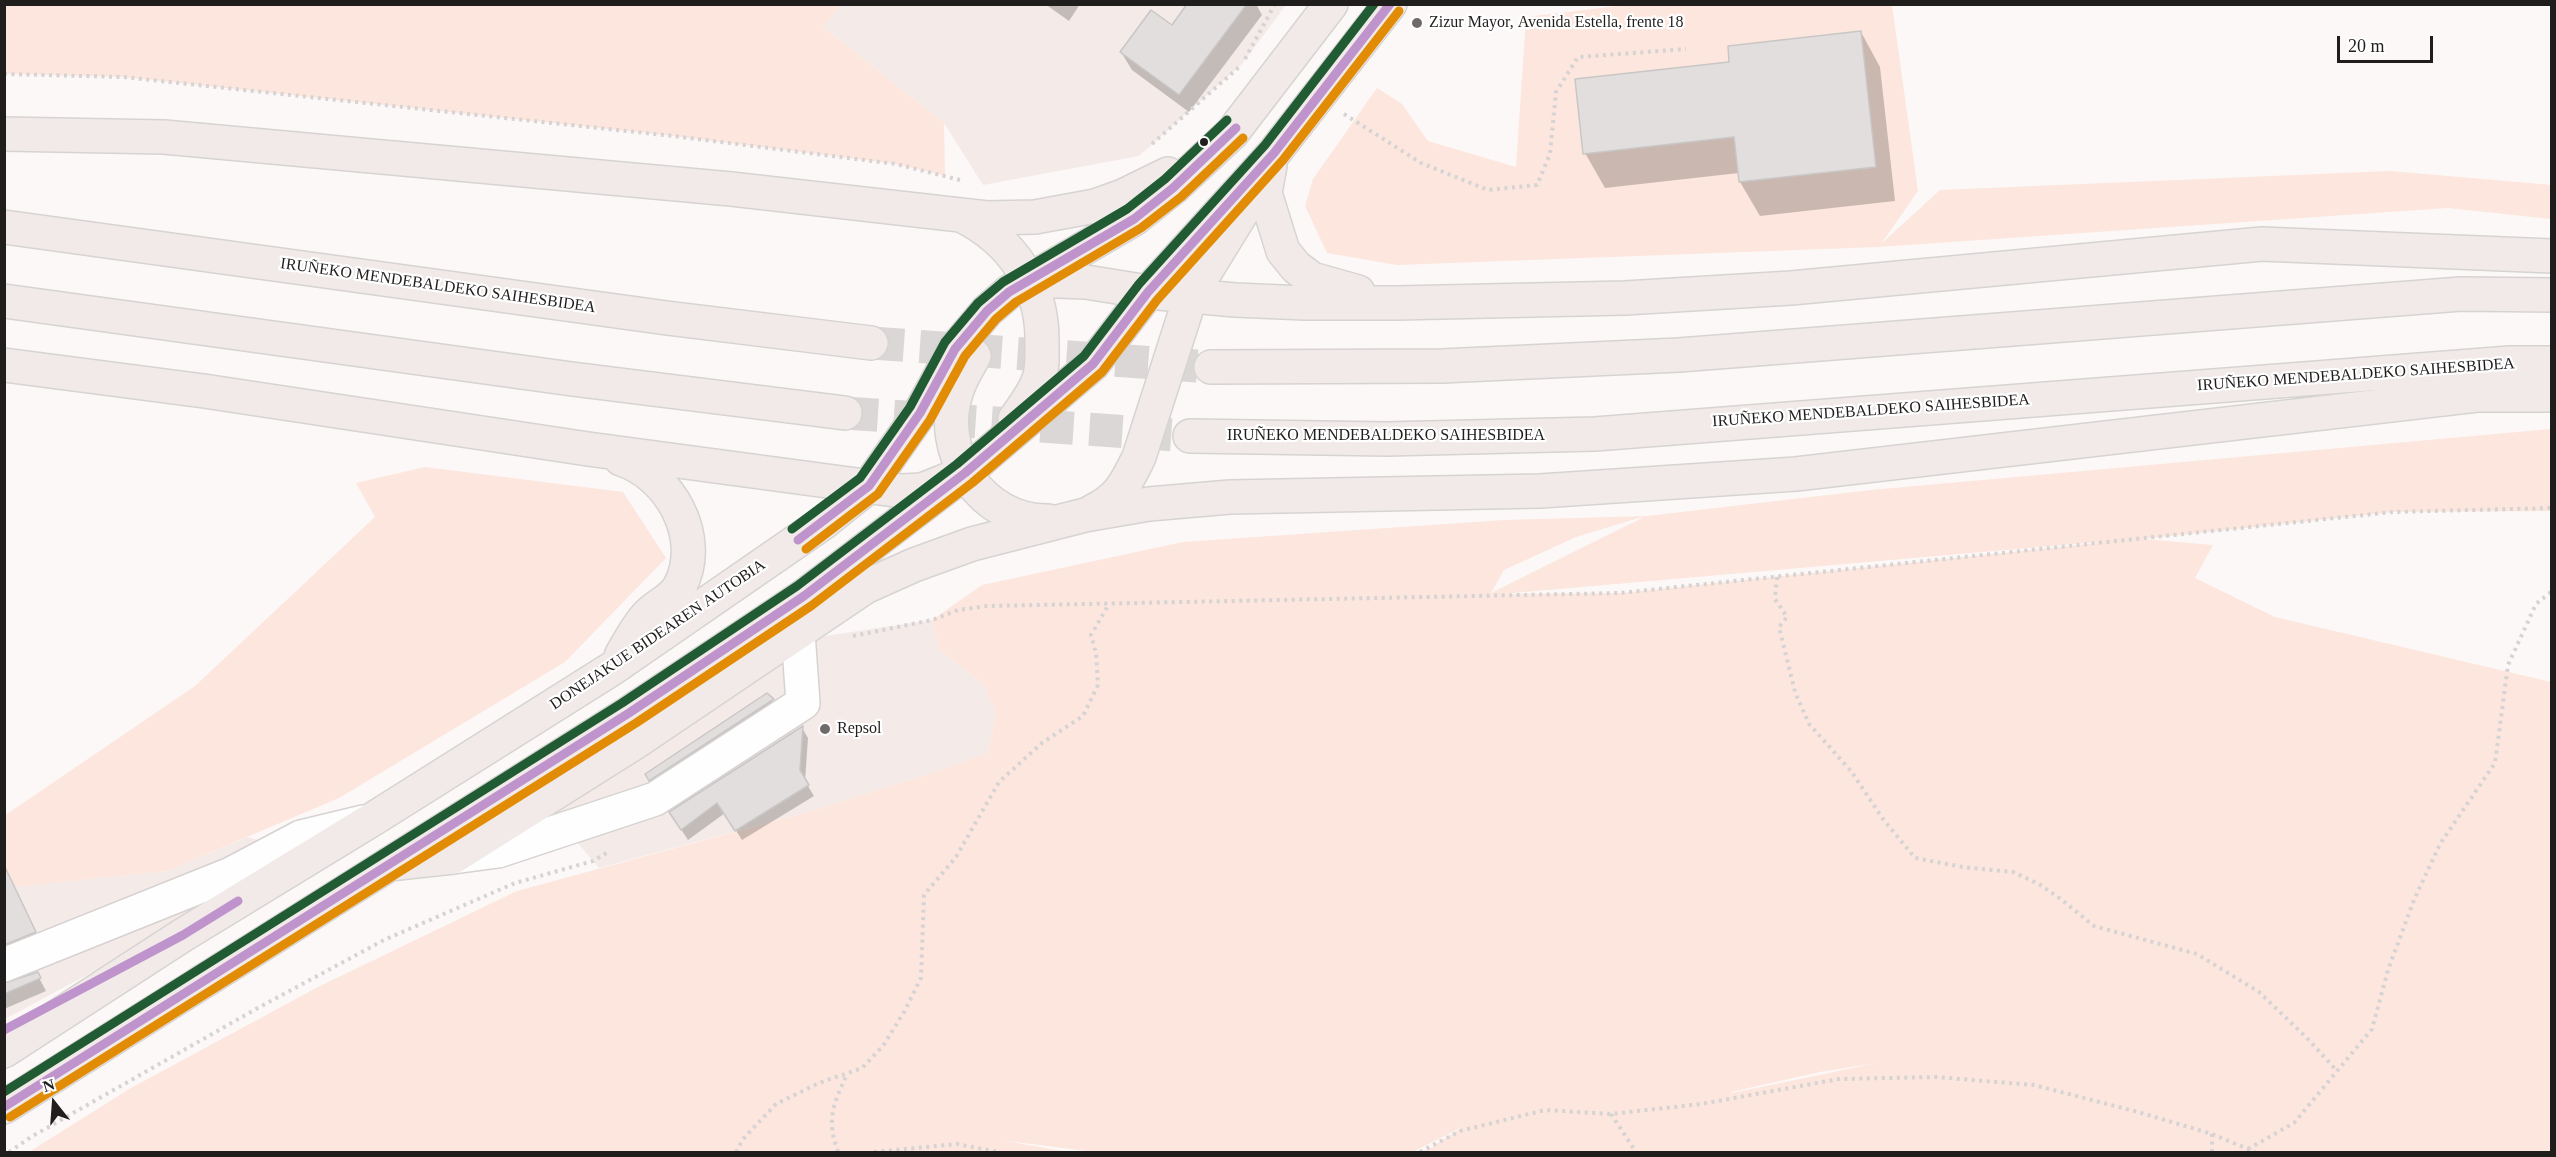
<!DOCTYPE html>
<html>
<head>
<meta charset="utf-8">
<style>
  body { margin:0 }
  #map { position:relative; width:2556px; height:1157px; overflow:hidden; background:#fcf8f7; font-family:Georgia,serif }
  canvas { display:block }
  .frame { position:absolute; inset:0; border:6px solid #201e1d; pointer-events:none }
  .north { position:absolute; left:24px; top:1073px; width:60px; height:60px; -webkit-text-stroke:4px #fff; paint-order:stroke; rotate:343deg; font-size:16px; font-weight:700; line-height:24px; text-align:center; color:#201e1d }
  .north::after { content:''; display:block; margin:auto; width:21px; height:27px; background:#201e1d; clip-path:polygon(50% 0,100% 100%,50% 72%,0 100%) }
  .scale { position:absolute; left:2337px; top:36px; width:96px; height:27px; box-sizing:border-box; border:3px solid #201e1d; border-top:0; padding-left:8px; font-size:18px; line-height:21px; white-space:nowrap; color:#201e1d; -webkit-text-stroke:4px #fff; paint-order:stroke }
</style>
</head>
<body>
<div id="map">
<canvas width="2556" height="1157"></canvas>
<div class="frame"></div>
<div class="north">N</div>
<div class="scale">20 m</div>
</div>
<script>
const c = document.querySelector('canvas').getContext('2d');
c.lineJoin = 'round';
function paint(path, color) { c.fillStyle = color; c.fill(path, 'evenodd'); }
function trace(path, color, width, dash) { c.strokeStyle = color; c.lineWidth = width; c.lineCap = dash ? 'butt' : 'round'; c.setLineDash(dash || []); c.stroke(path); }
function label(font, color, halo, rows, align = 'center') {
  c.font = font + ' Georgia,serif'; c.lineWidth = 4.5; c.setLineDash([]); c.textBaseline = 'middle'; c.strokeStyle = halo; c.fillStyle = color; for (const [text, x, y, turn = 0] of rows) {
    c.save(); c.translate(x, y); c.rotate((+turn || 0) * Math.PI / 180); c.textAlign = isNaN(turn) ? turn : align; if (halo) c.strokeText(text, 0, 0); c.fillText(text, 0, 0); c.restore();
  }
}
paint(new Path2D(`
  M841,4l445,1 -44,59 -103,92 -156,29 -39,-62 -121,-96z
  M932,620l7,29 44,35 13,28 -8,41 -54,19 -115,37 -220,59 -54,-63 246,-164z
  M248,837l46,14 -194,117 -95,51 -1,-131 163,-17z`), '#f4eae7');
paint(new Path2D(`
  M5,4l836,1 -18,22 121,96 1,53 -49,-12 -223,-28 -550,-59 -118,-3z
  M1635,4l257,1 26,186 -37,53 59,-54 450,-19 162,14 -1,34 -103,-11 -570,39 -481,18 -70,-12 -22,-47 8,-27 64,-91 25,16 26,37 88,26 10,-150z
  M2551,429v82l-158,1 -249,27 69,6 -18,33 80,39 276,65v470h-1134l12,-3 35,-23 -51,26h-319l-94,-12 68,12h-1039l102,-64 187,-101 199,-96 302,-82 115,-37 54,-19 8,-41 -13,-28 -44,-35 -7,-29 50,-35 201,-43 321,-22 143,-4 224,-26zM1642,517v1l-151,75 13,-23 72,-33zM2097,543l-477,50 -118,1 595,-52zM1877,1063l-145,30 -1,-1 89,-20z
  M425,467l198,25 43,66 -101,104 -226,136 -172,73 -162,17 -1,-72 191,-130 180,-169 -19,-34z`), '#fde6dd');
paint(new Path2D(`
  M1045,4h35l-11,17z
  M1189,4h67l6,11 -73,97 -57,-42 -11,-18 51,-25z
  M1861,32l19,35 15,134 -135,15 -20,-34 -1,-9 -134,15 -20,-35 146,-90z
  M767,695l11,14 -123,79 -8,-13z
  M802,728l6,10 -3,43 9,15 -72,44 -17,-27 -37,27 -11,-17z
  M4,912l24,5 14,28 -38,15z
  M37,974l9,17 -42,18v-25z`), '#0003');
const building = new Path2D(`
  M1187,4h60l-68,91 -59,-43 31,-42 21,15z
  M1861,31l15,136 -137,15 -5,-45 -151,17 -8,-75 154,-17 -1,-16z
  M767,693l7,6 -125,82 -4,-7z
  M803,726l-3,44 9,15 -74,46 -18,-28 -36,27 -12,-18z
  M4,865l32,67 -32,13z
  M38,972l3,6 -37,16v-11z`);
paint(building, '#e1dedd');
trace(building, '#c9c6c6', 1.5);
trace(new Path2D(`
  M871,343l340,24
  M845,413l345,23`), '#dbd7d6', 33, [33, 16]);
const minor = new Path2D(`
  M453,857l45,-6 157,-52 148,-96 -5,-70
  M4,965l227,-91 70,-37 62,-15`);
const highway = new Path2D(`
  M4,134l160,3 567,52 256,29 48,-1 60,-11 28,-10 45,-22
  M1270,166l-5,27 18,58 13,16 16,12 46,13
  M963,216c49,25 80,70 79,126 0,13 1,25 -3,37 -5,15 -15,27 -24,40
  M4,227l663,91 204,25
  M1030,280l56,2 62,10 87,8 70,3h92l228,-5 166,-10 471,-44 290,12
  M4,301l568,78 273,34
  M974,356c-6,11 -13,22 -17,34 -22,62 25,132 91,131
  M4,365l200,26 384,58 314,42 20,-1 25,-10
  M1211,367l231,-1 237,-11 782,-61 91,1
  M1190,436l197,3 208,-5 915,-71h42
  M1093,511c27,-13 33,-28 46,-54l52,-162 59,-96
  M621,656c7,-12 15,-28 25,-39 10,-12 26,-16 34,-31 25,-49 -10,-111 -59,-127
  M389,864l64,-7 181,-114 231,-156 49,-22 58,-21 113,-29 64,-11 81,-7 310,-6 256,-17 681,-79h75
  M4,1051l179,-116 190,-116 240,-151 210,-145 46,-37 51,-73 35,-64 32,-38 22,-19 125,-73 39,-31 59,-55 99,-129
  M4,1107l625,-394 175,-117 161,-123 128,-109 55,-72 126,-139 116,-149`);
trace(minor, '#d6d2d1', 36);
trace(highway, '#d6d4d3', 36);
trace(new Path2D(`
  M1245,59l30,-55
  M4,74l119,3 550,59 223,28 64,16
  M1344,114l77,49 67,27 49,-5 13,-31 6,-62 22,-35 108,-8
  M1152,144l87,-77
  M1777,577l-2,22 12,18 -8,10 16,65 14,32 42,47 32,48 32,39 48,9 50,5 26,12 23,16 32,26 103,28 62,38 48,46 30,33
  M853,636l79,-16 26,-10 29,-4 633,-13 773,-81 159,-4
  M1611,1114l25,38
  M2248,1149l46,-26 78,-94 16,-59 26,-70 26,-56 55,-81 13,-98 28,-61 16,-13
  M9,1152l22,-15 225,-128 128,-69 131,-57 78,-22 15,-9
  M736,1152l7,-13 33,-35 43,-21 43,-15 21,-22 21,-34 17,-34 3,-83 32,-38 43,-75 43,-39 41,-27 15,-31 -2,-32 -5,-18 18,-31
  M838,1152c-12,-33 -5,-47 9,-78
  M874,1152l83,-8 41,8
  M1420,1152l40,-21 85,-21 66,4 90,-10 138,-25 97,-2 98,8 104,27 74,22 43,18
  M2212,1152v-18`), '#d5d3d3', 4, [3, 4.5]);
trace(minor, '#fffefe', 33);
trace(highway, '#f1eae8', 33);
trace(new Path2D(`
  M798,540l71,-54 51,-73 35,-64 32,-38 22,-19 125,-73 39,-31 63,-60
  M4,1030l179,-95 55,-34
  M4,1107l625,-394 175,-117 161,-123 128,-109 55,-72 126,-139 116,-149`), '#bf93cc', 9);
trace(new Path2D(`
  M806,549l72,-55 52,-74 35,-64 31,-37 20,-17 125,-74 40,-31 62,-59
  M10,1117l626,-394 175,-117 161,-123 130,-111 55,-72 126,-140 116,-149`), '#e28c05', 9);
trace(new Path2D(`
  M792,529l68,-51 50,-71 35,-65 33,-39 25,-21 124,-73 38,-30 62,-59
  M4,1092l618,-389 175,-117 160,-122 127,-108 55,-72 126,-139 109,-141`), '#215b33', 9);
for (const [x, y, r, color] of [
  [1417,23,6,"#6d6a69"],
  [1204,142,5,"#201e1d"],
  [825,729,6,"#6d6a69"]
]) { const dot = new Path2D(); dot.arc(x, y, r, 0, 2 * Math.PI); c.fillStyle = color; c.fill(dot); trace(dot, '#fff', 2); }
label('16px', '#201e1d', '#fff', [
  ["Zizur Mayor, Avenida Estella, frente 18",1429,23],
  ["Repsol",837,729]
], 'left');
label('16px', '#201e1d', '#fff', [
  ["IRUÑEKO MENDEBALDEKO SAIHESBIDEA",438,286,8],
  ["IRUÑEKO MENDEBALDEKO SAIHESBIDEA",2356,375,-4],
  ["IRUÑEKO MENDEBALDEKO SAIHESBIDEA",1871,411,-4],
  ["IRUÑEKO MENDEBALDEKO SAIHESBIDEA",1386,436],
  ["DONEJAKUE BIDEAREN AUTOBIA",658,635,-34]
]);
</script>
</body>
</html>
